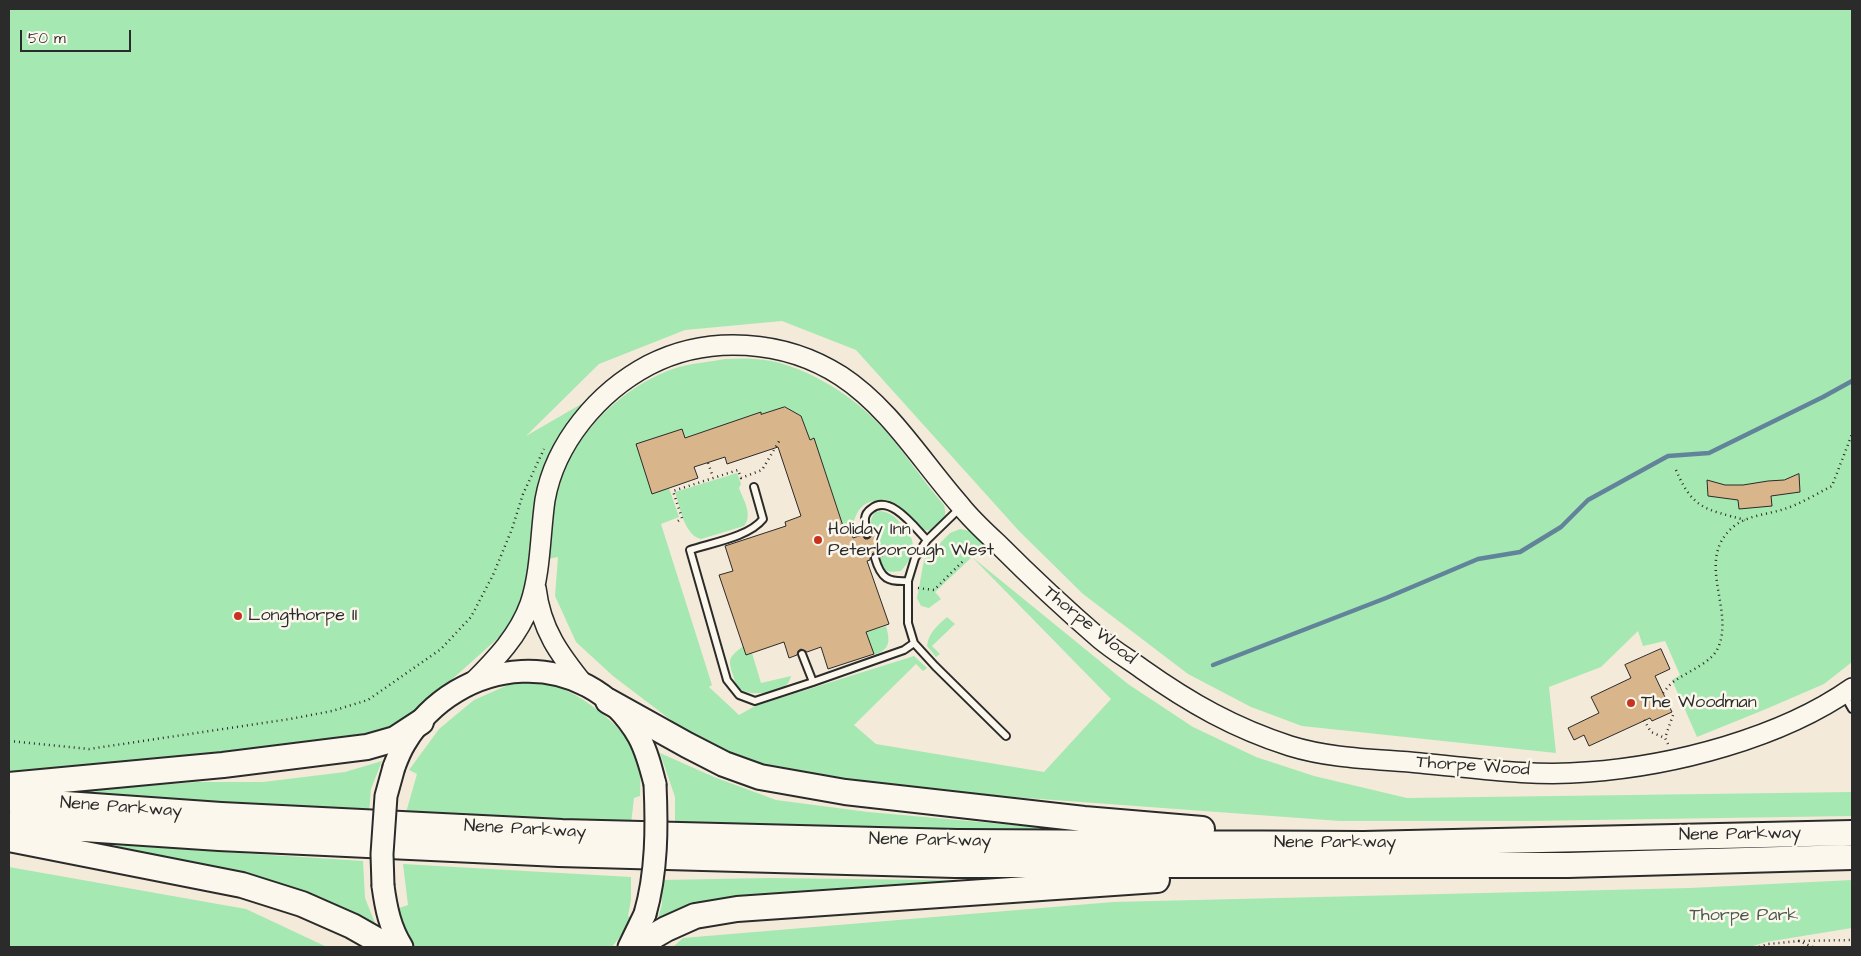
<!DOCTYPE html>
<html>
<head>
<meta charset="utf-8">
<style>
  body { margin:0 }
  #map { position:relative; width:1861px; height:956px; overflow:hidden; background:#f4ead9; font-family:"Architects Daughter",sans-serif }
  canvas { display:block }
  .frame { position:absolute; inset:0; border:10px solid #2b2b2b; pointer-events:none }
  .scale { position:absolute; left:20px; top:30px; width:111px; height:22px; box-sizing:border-box; border:2px solid #2b2b2b; border-top:0; padding-left:6px; font-size:15px; line-height:18px; white-space:nowrap; color:#2b2b2b; -webkit-text-stroke:4px #fbf7ec; paint-order:stroke }
</style>
</head>
<body>
<div id="map">
<canvas width="1861" height="956"></canvas>
<div class="frame"></div>
<div class="scale">50 m</div>
</div>
<script>
const c = document.querySelector('canvas').getContext('2d');
c.lineJoin = 'round';
function paint(path, color) { c.fillStyle = color; c.fill(path, 'evenodd'); }
function trace(path, color, width, dash) { c.strokeStyle = color; c.lineWidth = width; c.lineCap = dash ? 'butt' : 'round'; c.setLineDash(dash || []); c.stroke(path); }
function label(font, color, halo, rows, align = 'center') {
  c.font = font + ' "Architects Daughter",sans-serif'; c.lineWidth = 5; c.setLineDash([]); c.textBaseline = 'middle'; c.strokeStyle = halo; c.fillStyle = color; for (const [text, x, y, turn = 0] of rows) {
    c.save(); c.translate(x, y); c.rotate((+turn || 0) * Math.PI / 180); c.textAlign = isNaN(turn) ? turn : align; if (halo) c.strokeText(text, 0, 0); c.fillText(text, 0, 0); c.restore();
  }
}
paint(new Path2D(`
  M9,9h1843v653l-28,22 -58,25 -69,28 -25,-57 8,-5 -15,-34 -22,5 -5,-15 -37,36 -52,20 7,66 -254,-27 -51,-19 -63,-33 -105,-80 -64,-63 -163,-181 -74,-29 -97,9 -86,34 -73,72 64,-37 -37,47 -13,62 -16,97 -19,27 -93,83 -47,25 -356,32z
  M725,359c10,0 20,-1 30,0 43,2 95,34 124,65 24,25 42,55 65,81 2,7 2,12 -3,18 -4,4 -10,9 -17,7 -11,-2 -20,-24 -34,-29 -4,-2 -11,0 -15,0 -17,2 -20,16 -24,30l-1,-3 -8,2 1,-5 -29,-86 -4,1 -9,-24 -16,-9 -24,7 -1,-1 -75,25 -32,55 16,-5 10,29 -18,7 51,161 -3,2 30,28 16,-9 159,-50 13,12 -4,3 -7,-7 -62,61 22,19 168,28 67,-73 -139,-142 -37,35 6,7 -12,9 -8,-2 -4,-8 7,-38 26,-27 10,-4 10,2 15,15 -13,11 156,127 65,43 63,30 58,19 93,22 445,-6v24l-325,5h-187l-327,-24 -151,-14 -81,-11 -35,-11 -62,-31 -71,-54 -37,-34 -21,-46 3,-39 -10,2c2,-21 3,-44 8,-65 14,-57 67,-110 123,-127 14,-4 31,-5 46,-8z
  M737,473l4,11 -2,4c5,13 14,27 5,38l-43,13c-17,-4 -21,-32 -26,-47z
  M881,511c11,2 15,7 22,15 15,16 12,29 -2,45 -6,1 -14,2 -19,-3 -5,-5 -13,-30 -13,-37 0,-7 2,-13 6,-19z
  M947,617l8,7 -23,22 8,8 -4,3 -9,-11c2,-14 10,-20 20,-29z
  M886,626c4,15 5,23 -12,29l-8,-23z
  M743,646l3,9 6,-2 9,30 30,-7c-1,4 -3,8 -6,10 -12,7 -39,12 -48,0 -2,-3 -3,-8 -4,-11 -6,-17 -3,-18 10,-29z
  M517,681c10,1 21,1 31,3 28,6 67,36 83,60 10,15 10,35 9,52l-6,2 -3,26 -226,-8 12,-42 -8,-4 30,-41 35,-29z
  M660,753l54,24 62,23 92,12 248,22 -441,-9v-28z
  M382,761l-11,28 -2,24 -357,-17 185,-14h66l82,-10z
  M87,843l276,18 2,37 14,35z
  M403,864l228,13v23l-3,16 6,3 -22,28h-197l-14,-25 -2,-14 9,-3z
  M9,867l237,42 81,38h-318z
  M769,878l253,3 -197,17 -171,34 8,-28 -1,-24z
  M1852,880v48l-86,14 -16,5h-1077l10,-9 430,-36 577,-14z`), '#a6e8b1');
trace(new Path2D(`
  M1213,665l173,-67 92,-39 42,-7 41,-25 27,-27 80,-44 41,-3 114,-56 29,-16`), '#62849b', 4.5);
const building = new Path2D(`
  M785,407l16,9 9,24 4,-2 30,91 6,-1 3,10 9,-3 3,4h3l4,-3v-3l4,-1 7,24 -3,1 -4,-4h-3l-3,4v3l-3,1 22,63 -23,8 8,22 -46,15 -7,-22 -14,5 -6,-3 -3,2 -1,4 -8,3 -5,-16 -38,13 -27,-80 14,-4 -8,-25 61,-20 -1,-4 16,-6 -23,-69 -51,17 -2,-7 -31,10 4,11 -46,16 -16,-50 46,-15 3,9 76,-26v2z
  M1799,474l1,18 -29,4 1,10 -33,3 -1,-9 -30,-4 -1,-16 18,5h18l25,-4 16,-1z
  M1661,649l9,20 -15,7 17,36 -20,9 -2,-3 -61,28 -5,-11 -10,5 -6,-12 31,-15 -8,-16 40,-19 -6,-13z`);
paint(building, '#d9b58b');
trace(building, '#2b2b2b', 1);
const lane = new Path2D(`
  M754,487l9,32c-14,18 -52,24 -73,31l37,130 12,15 16,6 58,-19 91,-32 10,-7
  M960,508l-33,32 -12,18 -7,23v42l6,20 21,23 71,70
  M867,534c-2,-10 -5,-19 4,-25 19,-16 44,19 56,31
  M875,558c6,21 13,24 33,23
  M802,654l11,28
  M1844,695l8,14`);
const secondary = new Path2D(`
  M536,588c5,42 24,67 49,98
  M473,682c23,-23 46,-47 57,-78 11,-33 10,-69 15,-104 10,-57 53,-108 104,-135 60,-31 136,-25 192,11 49,32 81,86 119,129 11,14 24,26 37,38 33,33 67,65 103,96 13,11 28,20 42,30 48,34 92,59 148,77 42,13 87,13 130,17 55,5 112,14 167,9 86,-6 194,-34 265,-84`);
const primary = new Path2D(`
  M394,767c3,-8 6,-16 11,-24 53,-89 180,-100 234,-6 8,15 12,31 16,47
  M383,886c3,22 7,42 19,61
  M629,947l16,-33`);
const highway = new Path2D(`
  M608,701l79,44 37,19 36,13 85,15 239,27 118,10
  M9,785l214,-20 144,-18 28,-8 26,-17
  M9,800l212,15 341,17 395,10 407,2 488,-11
  M9,824l210,14 340,16 396,11h613l284,-8
  M9,839l233,46 60,19 50,22 37,21
  M635,947l31,-18 29,-13 42,-7 420,-29`);
trace(lane, '#2b2b2b', 10);
trace(secondary, '#2b2b2b', 22);
trace(primary, '#2b2b2b', 25);
trace(highway, '#2b2b2b', 28);
trace(new Path2D(`
  M708,463l5,14
  M1676,470c17,40 30,39 69,50
  M678,521l4,-3 -9,-27 65,-21 3,8 21,-8 19,-32
  M918,588l16,2 29,-29
  M1663,693c4,-5 8,-10 13,-13 13,-9 36,-18 42,-32 17,-38 -23,-87 14,-120 13,-12 32,-13 49,-18 18,-5 35,-16 51,-24l20,-52
  M1644,720l7,12 14,6
  M9,741l80,8 201,-30 42,-8 36,-11 73,-51 30,-32 22,-42 19,-46 11,-35 21,-45
  M1668,744l-3,-6 8,-23
  M1759,947l9,-3 31,-3
  M1813,947l-14,-6 53,-1`), '#2b2b2b', 2.5, [1, 4]);
trace(lane, '#fbf7ec', 6);
trace(secondary, '#fbf7ec', 19);
trace(primary, '#fbf7ec', 21);
trace(highway, '#fbf7ec', 24);
const primaryBridge = new Path2D(`
  M383,886l-1,-32 4,-58 8,-29
  M645,914c12,-42 12,-87 10,-130`);
trace(primaryBridge, '#2b2b2b', 25, []);
trace(primaryBridge, '#fbf7ec', 21);
for (const [x, y, r, color] of [
  [818,540,5,"#c8321e"],
  [238,616,5,"#c8321e"],
  [1631,703,5,"#c8321e"]
]) { const dot = new Path2D(); dot.arc(x, y, r, 0, 2 * Math.PI); c.fillStyle = color; c.fill(dot); trace(dot, '#fbf7ec', 2); }
label('18px', '#2b2b2b', '#fbf7ec', [
  ["Holiday Inn",828,530],
  ["Peterborough West",828,551],
  ["Longthorpe II",248,616],
  ["The Woodman",1641,703]
], 'left');
label('18px', '#2b2b2b', '#fbf7ec', [
  ["Thorpe Wood",1089,626,39],
  ["Thorpe Wood",1473,767,4],
  ["Nene Parkway",121,808,4],
  ["Nene Parkway",525,830,3],
  ["Nene Parkway",1740,835,-1],
  ["Nene Parkway",930,841,1],
  ["Nene Parkway",1335,843]
]);
label('18px', '#4a5a4c', '#fbf7ec', [
  ["Thorpe Park",1744,916]
]);
</script>
</body>
</html>
